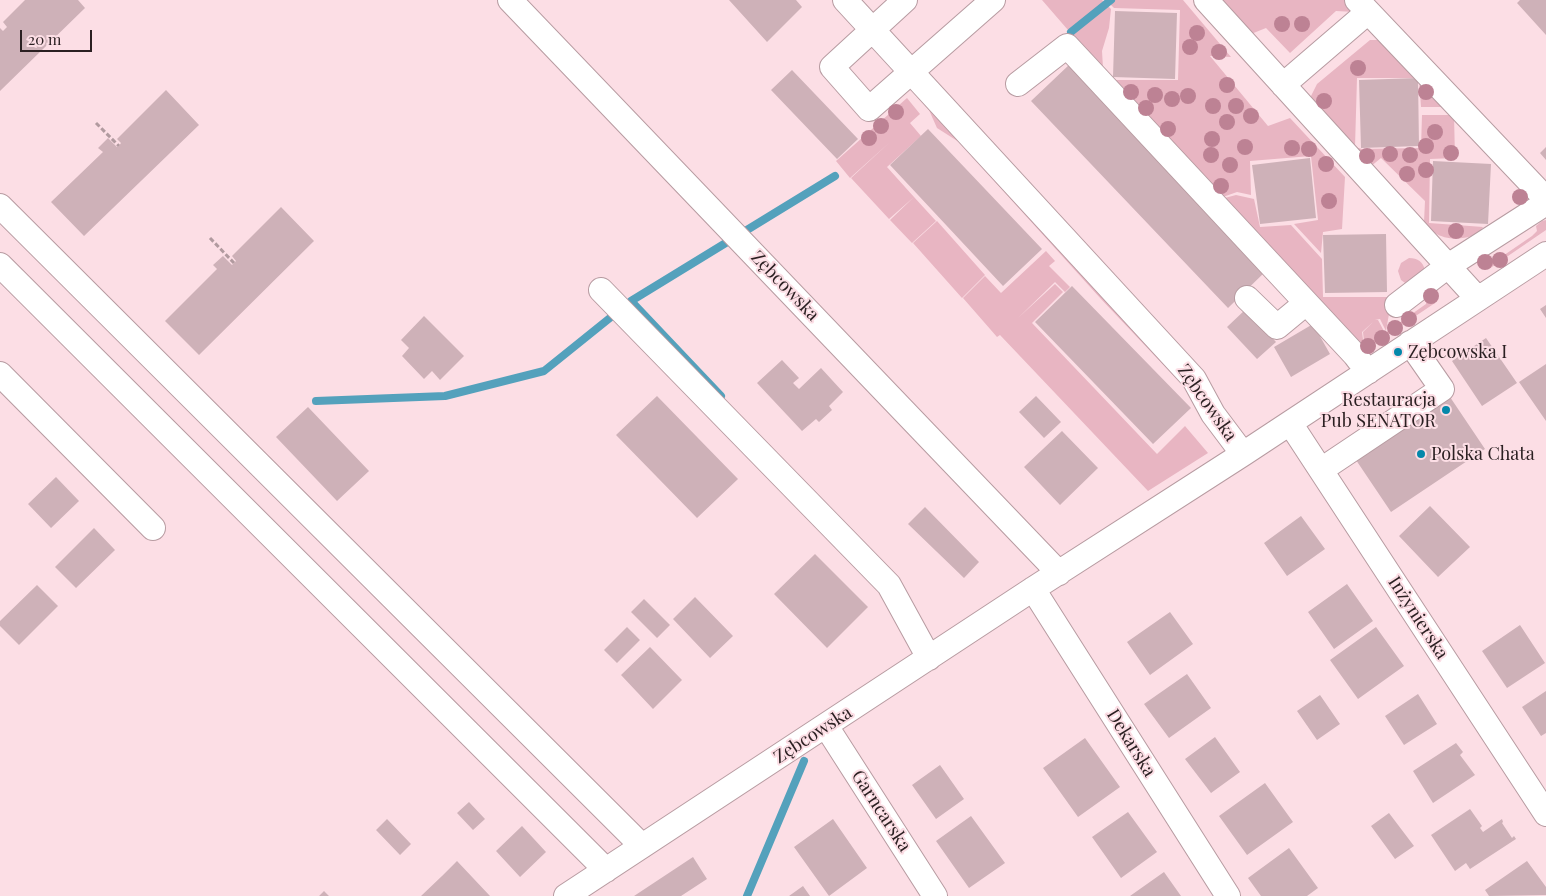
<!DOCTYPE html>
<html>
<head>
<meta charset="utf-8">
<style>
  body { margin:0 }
  #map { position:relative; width:1546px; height:896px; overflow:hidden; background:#fcdee5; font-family:"Playfair Display",serif }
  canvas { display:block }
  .scale { position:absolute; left:20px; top:30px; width:72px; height:22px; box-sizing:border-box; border:2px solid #2b2022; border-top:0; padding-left:6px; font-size:15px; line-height:18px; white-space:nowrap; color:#2b2022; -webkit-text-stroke:4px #fcdee5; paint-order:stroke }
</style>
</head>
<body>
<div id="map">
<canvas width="1546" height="896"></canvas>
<div class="scale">20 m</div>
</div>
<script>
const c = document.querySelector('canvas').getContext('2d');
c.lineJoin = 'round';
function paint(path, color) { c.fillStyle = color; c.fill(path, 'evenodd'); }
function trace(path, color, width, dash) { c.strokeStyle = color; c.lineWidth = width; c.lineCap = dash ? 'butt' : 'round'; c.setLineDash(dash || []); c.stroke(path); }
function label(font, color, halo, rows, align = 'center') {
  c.font = font + ' "Playfair Display",serif'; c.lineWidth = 4; c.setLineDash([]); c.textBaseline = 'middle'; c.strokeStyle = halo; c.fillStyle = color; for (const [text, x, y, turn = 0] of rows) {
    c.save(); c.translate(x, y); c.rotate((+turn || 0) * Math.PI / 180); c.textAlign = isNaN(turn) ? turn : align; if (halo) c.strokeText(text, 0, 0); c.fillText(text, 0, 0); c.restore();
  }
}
paint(new Path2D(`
  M1042,0h60l9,9 -2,19 -7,23 1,17 -3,-1z
  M1106,0h77l48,57 -21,-1 58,70 22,-8 55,59 -3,52 -19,3 -2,21 -27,-29 24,-4 -7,-64 -61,5 1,34 -14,-3 -17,6 -106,-118h64l2,-70 -66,-2z
  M1212,0h135l8,12 -19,-1 -46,42 -24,-25 -20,8z
  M1370,40h9l71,67h-29l-2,-29h-62l-2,69 7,2 59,-1 1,-33h32l1,43 -25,1 -1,64 54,4c-7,13 -35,15 -48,6 -4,-3 -7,-7 -11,-11l1,-21 -44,-43 -11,9 -57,-62 -2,-9 6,-12z
  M917,97l5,2 200,214 66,78 -87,-92 -142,-157 -22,-14 -8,-18z
  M907,98l13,16 -10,9 11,13 -34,31 27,30 -25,22 -38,-41 39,-36 -40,36 -14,-17z
  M1236,195l18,4 6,28 31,-2 31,34 1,38h69l-6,34 -6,-12 -5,1h3l7,13 41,-29 1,-15 7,-1 1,15 -70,47 -2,-18 10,-10 -11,10 2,15 -17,-15 -126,-133z
  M914,197l22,24 -24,22 -22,-23z
  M1546,220v10l-57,39 -9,-6v-4l3,-4 11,7 38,-26 5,-5 -1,-5 6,-5z
  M937,221l48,54 -23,23 -49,-55z
  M1046,251l9,10 -6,5 21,21 -5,5 -10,-10 -37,36 37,-34 8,8 -31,31 125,131 28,-28 23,27 -60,38 -148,-156 -3,2 -34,-39 22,-22 16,17z
  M1409,258c9,0 14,4 16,12l-17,15 -7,-5 -3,-9 3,-8z`), '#e8b5c2');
trace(new Path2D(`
  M1071,32l40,-32
  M631,301l204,-125
  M316,401l129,-5 99,-25 87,-70 90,95
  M747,896l57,-135`), '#54a1bc', 8);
paint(new Path2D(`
  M25,0h53l7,8 -85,83v-63l3,3 4,-4 -4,-5z
  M729,0h67l6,7 -35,35z
  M1520,0h26v35l-29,-32z
  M1115,11l62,2 -2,66 -62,-2z
  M1070,64l197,206 -39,38 -197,-207z
  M792,70l66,69 -21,20 -66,-69z
  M1418,78l1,68 -58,2 -2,-68z
  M166,90l33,35 -115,111 -33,-34 52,-50 -5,-4 10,-10 9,9 2,-1 2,-3 -4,-4z
  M928,129l114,120 -39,37 -113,-121z
  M1546,147v13l-6,-7z
  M1310,158l6,60 -56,6 -8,-59z
  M1433,161l58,3 -3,60 -57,-3z
  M281,207l33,34 -115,114 -34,-34 52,-52 -4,-4 10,-9 9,9 4,-4 -4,-5z
  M1386,234l1,58 -62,1 -2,-58z
  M1072,286l119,122 -38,36 -118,-122z
  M1546,305v13l-6,-9z
  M1246,309l30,33 -19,17 -30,-32z
  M424,316l40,40 -24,24 -8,-9 -8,8 -22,-23 7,-8 -8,-8z
  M1313,324l17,30 -39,23 -17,-30z
  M1486,338l31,45 -35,23 -30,-45z
  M782,360l17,18 -6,5 6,6 22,-21 22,24 -14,14 3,4 -13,12 -3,-3 -14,12 -45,-48z
  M1546,364v57l-27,-39z
  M657,396l81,83 -41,39 -81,-83z
  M1036,396l25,26 -17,16 -25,-26z
  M1450,397l35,52 -94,63 -35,-52z
  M308,407l61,64 -32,30 -61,-64z
  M1062,431l36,37 -38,37 -36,-38z
  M56,477l23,24 -28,27 -23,-24z
  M1430,506l40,41 -32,30 -39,-41z
  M925,507l54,55 -15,16 -56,-54z
  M1301,516l24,33 -38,27 -23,-33z
  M94,528l21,22 -39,38 -21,-21z
  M815,554l53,53 -41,41 -53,-54z
  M1347,584l26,37 -39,28 -26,-37z
  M37,585l21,21 -39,39 -19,-19v-5z
  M695,597l38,39 -23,22 -37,-39z
  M644,599l26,26 -13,13 -26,-26z
  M1170,612l23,32 -43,31 -23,-33z
  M1520,625l25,38 -38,25 -25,-37z
  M627,627l13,13 -23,23 -13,-13z
  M1376,627l28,39 -46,33 -28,-39z
  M650,647l32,33 -29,29 -32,-34z
  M1187,674l24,34 -42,30 -25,-34z
  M1546,691v42l-5,3 -19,-29z
  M1418,694l19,30 -33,21 -19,-29z
  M1320,695l20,29 -23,16 -20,-29z
  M1215,737l25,35 -29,21 -26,-34z
  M1085,738l35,49 -42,30 -35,-49z
  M1456,743l7,9 -3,3 15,20 -42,28 -20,-32z
  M940,765l24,34 -28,20 -24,-34z
  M1265,783l28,39 -46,33 -28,-39z
  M469,802l16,17 -12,11 -16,-17z
  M1470,809l12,17 -2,2 3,4 19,-13 1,3 -1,1 10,15 2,-2 2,3 -46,30 -4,-6 -11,8 -24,-36z
  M1128,812l29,40 -36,26 -29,-41z
  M1389,813l25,33 -19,13 -24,-33z
  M971,816l34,47 -36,25 -33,-47z
  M387,819l24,25 -11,11 -24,-25z
  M833,819l34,49 -38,28 -35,-49z
  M522,826l24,26 -26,25 -24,-26z
  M1289,848l29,40 -11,8h-46l-13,-18z
  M693,857l14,22 -26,17h-47z
  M457,861l33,35h-69l21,-20z
  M1527,861l19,26v8l-57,1 -4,-6z
  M1164,872l17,24h-51z
  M803,886l7,10h-21z
  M324,891l5,5h-10z`), '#ceb1b8');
const minor = new Path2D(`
  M510,0l549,573
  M845,0l349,379 19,35 30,40
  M905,0l-73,67 37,42 124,-109
  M1206,0l272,299
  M1357,0l189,199
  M1018,84l49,-38 288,309 13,17
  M1283,85l85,-73
  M0,206l642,640
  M0,265l606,605
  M601,290l288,295 40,73
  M1247,298l30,29 29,-24
  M1397,305l51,-39 98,-63
  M0,374l153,154
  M1290,423l256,391
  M1321,470l121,-81 -32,-46
  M1033,589l195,307
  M826,726l109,170
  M566,896l467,-307 210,-135 303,-200`);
trace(minor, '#b79ba1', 26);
trace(new Path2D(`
  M96,123l23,23
  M210,238l24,25`), '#b19a9f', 3, [5, 2.5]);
trace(minor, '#fff', 24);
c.fillStyle = '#bd8294';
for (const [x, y] of [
  [1282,24],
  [1302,24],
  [1197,33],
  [1190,47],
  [1219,52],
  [1358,68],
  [1227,85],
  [1131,92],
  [1426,92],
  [1155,95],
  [1188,96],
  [1172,99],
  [1324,101],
  [1213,106],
  [1236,106],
  [1146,108],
  [896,112],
  [1251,116],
  [1227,122],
  [881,126],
  [1168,129],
  [1435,132],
  [869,138],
  [1212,139],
  [1426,146],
  [1245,147],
  [1292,148],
  [1309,149],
  [1451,153],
  [1390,154],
  [1211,155],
  [1410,155],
  [1367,156],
  [1326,164],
  [1230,165],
  [1426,170],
  [1407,174],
  [1221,186],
  [1520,197],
  [1329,201],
  [1456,231],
  [1500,260],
  [1485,262],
  [1431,296],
  [1409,319],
  [1395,328],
  [1382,338],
  [1368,346]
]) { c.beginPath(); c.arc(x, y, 8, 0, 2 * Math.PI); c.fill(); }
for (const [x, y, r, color] of [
  [1398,352,5,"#0488aa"],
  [1446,410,5,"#0488aa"],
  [1421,454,5,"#0488aa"]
]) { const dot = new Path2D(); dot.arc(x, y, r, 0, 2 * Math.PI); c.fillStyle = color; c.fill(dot); trace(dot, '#fcdee5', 2); }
label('18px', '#2b2022', '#fcdee5', [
  ["Zębcowska",785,286,46],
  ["Zębcowska",1207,403,55],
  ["Inżynierska",1418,618,57],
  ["Zębcowska",813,735,-33],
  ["Dekarska",1131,743,58],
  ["Garncarska",881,811,57]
]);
label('18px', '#2b2022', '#fcdee5', [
  ["Zębcowska I",1408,352],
  ["Restauracja",1436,400,"right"],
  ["Pub SENATOR",1436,421,"right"],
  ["Polska Chata",1431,454]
], 'left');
</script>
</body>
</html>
